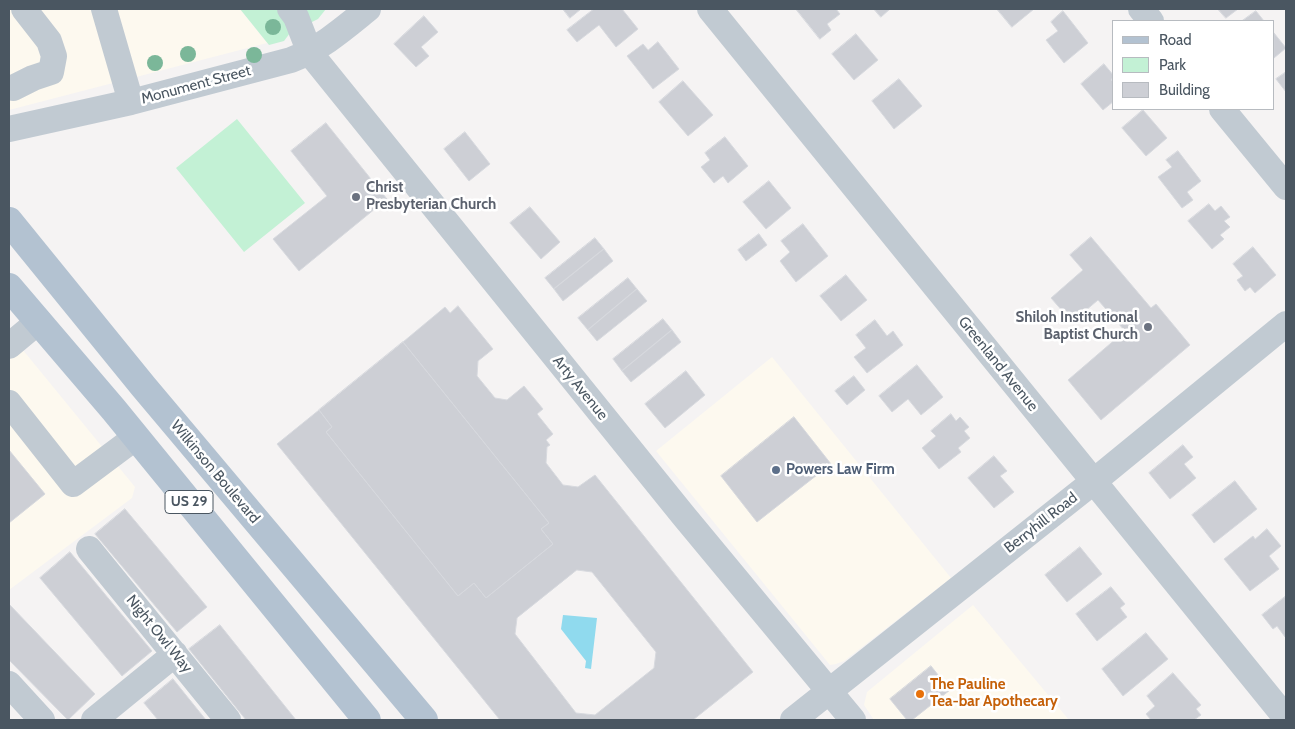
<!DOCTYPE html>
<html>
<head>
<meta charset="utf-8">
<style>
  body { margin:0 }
  #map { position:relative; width:1295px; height:729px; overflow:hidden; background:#f5f3f3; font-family:Cabin,sans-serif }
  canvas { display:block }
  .frame { position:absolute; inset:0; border:10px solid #4a5661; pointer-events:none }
  .legend { position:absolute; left:1112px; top:20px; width:162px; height:90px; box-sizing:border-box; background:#fff; border:1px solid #b7bbc0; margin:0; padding:6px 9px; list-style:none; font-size:15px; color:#4a5661 }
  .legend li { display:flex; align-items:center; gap:10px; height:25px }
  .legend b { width:25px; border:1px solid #b7bbc0 }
</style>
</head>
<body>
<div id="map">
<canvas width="1295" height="729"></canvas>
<div class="frame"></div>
<ul class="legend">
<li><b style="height:6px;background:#b3c2d1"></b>Road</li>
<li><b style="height:14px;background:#c3f1d5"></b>Park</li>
<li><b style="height:14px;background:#cdcfd5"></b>Building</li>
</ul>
</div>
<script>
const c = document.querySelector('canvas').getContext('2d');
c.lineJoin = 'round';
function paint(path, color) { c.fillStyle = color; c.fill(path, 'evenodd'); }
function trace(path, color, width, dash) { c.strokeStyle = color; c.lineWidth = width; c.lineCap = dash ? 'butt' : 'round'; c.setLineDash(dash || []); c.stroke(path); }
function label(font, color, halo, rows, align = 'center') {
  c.font = font + ' Cabin,sans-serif'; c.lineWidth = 5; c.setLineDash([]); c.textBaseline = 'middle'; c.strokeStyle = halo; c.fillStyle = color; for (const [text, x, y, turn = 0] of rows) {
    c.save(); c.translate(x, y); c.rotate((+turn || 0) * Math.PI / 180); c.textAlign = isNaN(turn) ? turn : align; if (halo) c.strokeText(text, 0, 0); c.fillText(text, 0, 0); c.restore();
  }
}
paint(new Path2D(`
  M9,9h231l27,34 -258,67z
  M9,333l126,154 -3,11 -123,92z
  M772,357l179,221 -107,83 -8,3 -6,1 -174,-214z
  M973,605l96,115h-195l-10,-15 3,-13z`), '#fdf9ef');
paint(new Path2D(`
  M240,9h86l-8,10 -28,14 -6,8 -15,4z
  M237,119l68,84 -61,49 -68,-84z`), '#c3f1d5');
paint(new Path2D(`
  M563,615l34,3 -6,51 -6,-1 1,-7 -25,-32z`), '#90daee');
const building = new Path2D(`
  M563,9h18l-11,9z
  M594,9h28l16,20 -22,18 -17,-22 -22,17 -10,-12z
  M796,9h40l4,5 -13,10 4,6 -11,9z
  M874,9h16l-9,8z
  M997,9h37l-22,18z
  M1218,9h20l-12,9z
  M1063,11l25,32 -24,20 -18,-23 12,-9 -7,-9z
  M1256,11l8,10h-22z
  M424,16l14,16 -17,15 8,9 -13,11 -22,-23z
  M1274,33l12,15 -12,10z
  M856,34l22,26 -24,20 -22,-26z
  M658,42l21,27 -26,20 -26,-33 16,-12 5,6z
  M1104,64l10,12 -3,4 3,2v19l-11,9 -22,-26z
  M1286,72v20l-10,-13z
  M899,79l23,27 -28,23 -22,-28z
  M683,81l30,34 -25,21 -29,-34z
  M1143,110l24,28 -21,18 -24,-28z
  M326,123l61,76 -88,72 -26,-32 54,-43 -36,-45z
  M465,132l25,32 -21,17 -25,-32z
  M725,137l23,29 -20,17 -5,-7 -9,7 -13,-16 9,-7 -5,-7z
  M1178,151l23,30 -14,11 6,8 -11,8 -24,-31 14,-10 -6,-7z
  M769,181l22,27 -25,21 -23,-27z
  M1209,204l6,7 6,-5 9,11 -6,4 6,6 -10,8 4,4 -12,10 -24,-28z
  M530,207l30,35 -19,17 -31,-36z
  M803,224l25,32 -32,26 -16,-21 10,-9 -9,-11z
  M759,234l8,11 -21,16 -8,-11z
  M1091,237l60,71 5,-4 34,41 -89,75 -33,-40 57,-49 -27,-31 -26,22 -21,-24 32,-28 -13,-15z
  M595,238l9,11 -50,40 -9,-11z
  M1253,247l23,28 -21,18 -5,-6 -5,4 -8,-11 6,-4 -10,-12z
  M604,249l9,12 -50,40 -9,-12z
  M846,275l21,25 -26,21 -21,-25z
  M628,278l9,11 -49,41 -10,-12z
  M637,289l10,12 -50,40 -9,-11z
  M458,306l35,43 -15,12 -1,15 18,22 12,2 17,-14 19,23 -6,5 16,20 -7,6 4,5 -3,2 -1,16 17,22 15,2 17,-12 158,197 -60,48h-193l-223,-276 42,-34 13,17 -6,5 132,164 16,-13 12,15 67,-54 -12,-15 8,-6 -146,-181 42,-35 5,6zM577,570l15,2 64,80 -2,16 -59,47 -19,-2 -61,-79 2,-16z
  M663,319l9,11 -50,41 -9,-12z
  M875,320l12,16 6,-5 10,14 -36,28 -13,-16 12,-9 -10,-13z
  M672,330l9,12 -50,40 -9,-11z
  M403,342l146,181 -8,6 12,15 -67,54 -12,-15 -16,13 -132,-164 6,-5 -13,-17z
  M917,365l26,32 -22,18 -13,-16 -16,13 -13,-16z
  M686,371l19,24 -40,33 -20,-24z
  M854,376l11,14 -18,15 -12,-14z
  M951,414l5,7 4,-4 9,10 -5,4 6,7 -12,10 3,4 -22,17 -17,-21 14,-12 -5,-5z
  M794,417l37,47 -74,58 -36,-46z
  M1183,445l10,12 -9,7 12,14 -26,21 -21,-26z
  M9,450l36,44 -36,29z
  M994,456l13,15 -7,5 14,16 -20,16 -26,-30z
  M1235,481l22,28 -43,34 -22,-28z
  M125,509l82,98 -30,25 -82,-98z
  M1267,529l14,17 -12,10 10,13 -29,22 -26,-32 29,-23 2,3z
  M1080,547l22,27 -35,28 -22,-27z
  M70,552l82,99 -30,25 -82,-98z
  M1111,587l14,17 -5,4 7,9 -30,24 -21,-27z
  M1286,596v40l-1,1 -8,-11 -4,3 -11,-14z
  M9,604l86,90 -27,26 -59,-60z
  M220,625l76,95h-50l-57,-71z
  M1146,633l22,26 -45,37 -21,-27z
  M931,666l19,24 -38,30h-5l-17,-21z
  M1173,673l28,32 -5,4 5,6 -7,5h-43l-5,-6 9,-8 -8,-10z
  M173,679l33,41h-48l-14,-17z`);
paint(building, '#cdcfd5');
trace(building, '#d7d9de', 1);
trace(new Path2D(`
  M104,9l27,93
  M290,9l6,8 14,36 373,462 170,205
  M710,9l576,709
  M1141,9l10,12
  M13,88l20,-10 18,-6 3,-16 -5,-15 -25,-32
  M1222,109l64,78
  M9,129l122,-27 160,-42c32,-13 51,-30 77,-51
  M9,346l30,-25
  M9,403l64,81 63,-47
  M89,549l139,171
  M9,684l33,36
  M94,720l81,-66
  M793,720l300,-238 193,-158`), '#c1cad2', 26);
trace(new Path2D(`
  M9,221l134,165 281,334
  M9,287l105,123 253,310`), '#b3c2d1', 28);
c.fillStyle = '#7bb799';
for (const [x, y] of [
  [273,27],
  [188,54],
  [254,55],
  [155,63]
]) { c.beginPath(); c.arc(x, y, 8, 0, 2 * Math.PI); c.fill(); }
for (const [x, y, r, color] of [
  [356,197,5,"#6b7280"],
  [1148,327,5,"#6b7280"],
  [776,470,5,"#5c6f8a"],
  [920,694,5,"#e8710a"]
]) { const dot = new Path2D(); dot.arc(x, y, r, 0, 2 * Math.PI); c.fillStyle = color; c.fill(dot); trace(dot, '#fff', 2); }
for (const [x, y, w] of [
  [189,502,48]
]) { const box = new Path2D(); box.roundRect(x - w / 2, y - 11.5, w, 23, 4); c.fillStyle = '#fff'; c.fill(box); trace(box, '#4a5661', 1); }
label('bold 14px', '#4a5661', null, [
  ["US 29",189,502]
]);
label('15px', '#4a5661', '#fff', [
  ["Monument Street",196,85,-15],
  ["Greenland Avenue",998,364,51],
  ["Arty Avenue",580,388,51],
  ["Wilkinson Boulevard",215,472,50],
  ["Berryhill Road",1041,523,-38],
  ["Night Owl Way",159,634,51]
]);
label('bold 15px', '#5b616d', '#fff', [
  ["Christ",366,188],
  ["Presbyterian Church",366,205],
  ["Shiloh Institutional",1138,318,"right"],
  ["Baptist Church",1138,335,"right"]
], 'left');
label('bold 15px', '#4e5e75', '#fff', [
  ["Powers Law Firm",786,470]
], 'left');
label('bold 15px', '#c56008', '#fff', [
  ["The Pauline",930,685],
  ["Tea-bar Apothecary",930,702]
], 'left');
</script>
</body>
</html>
